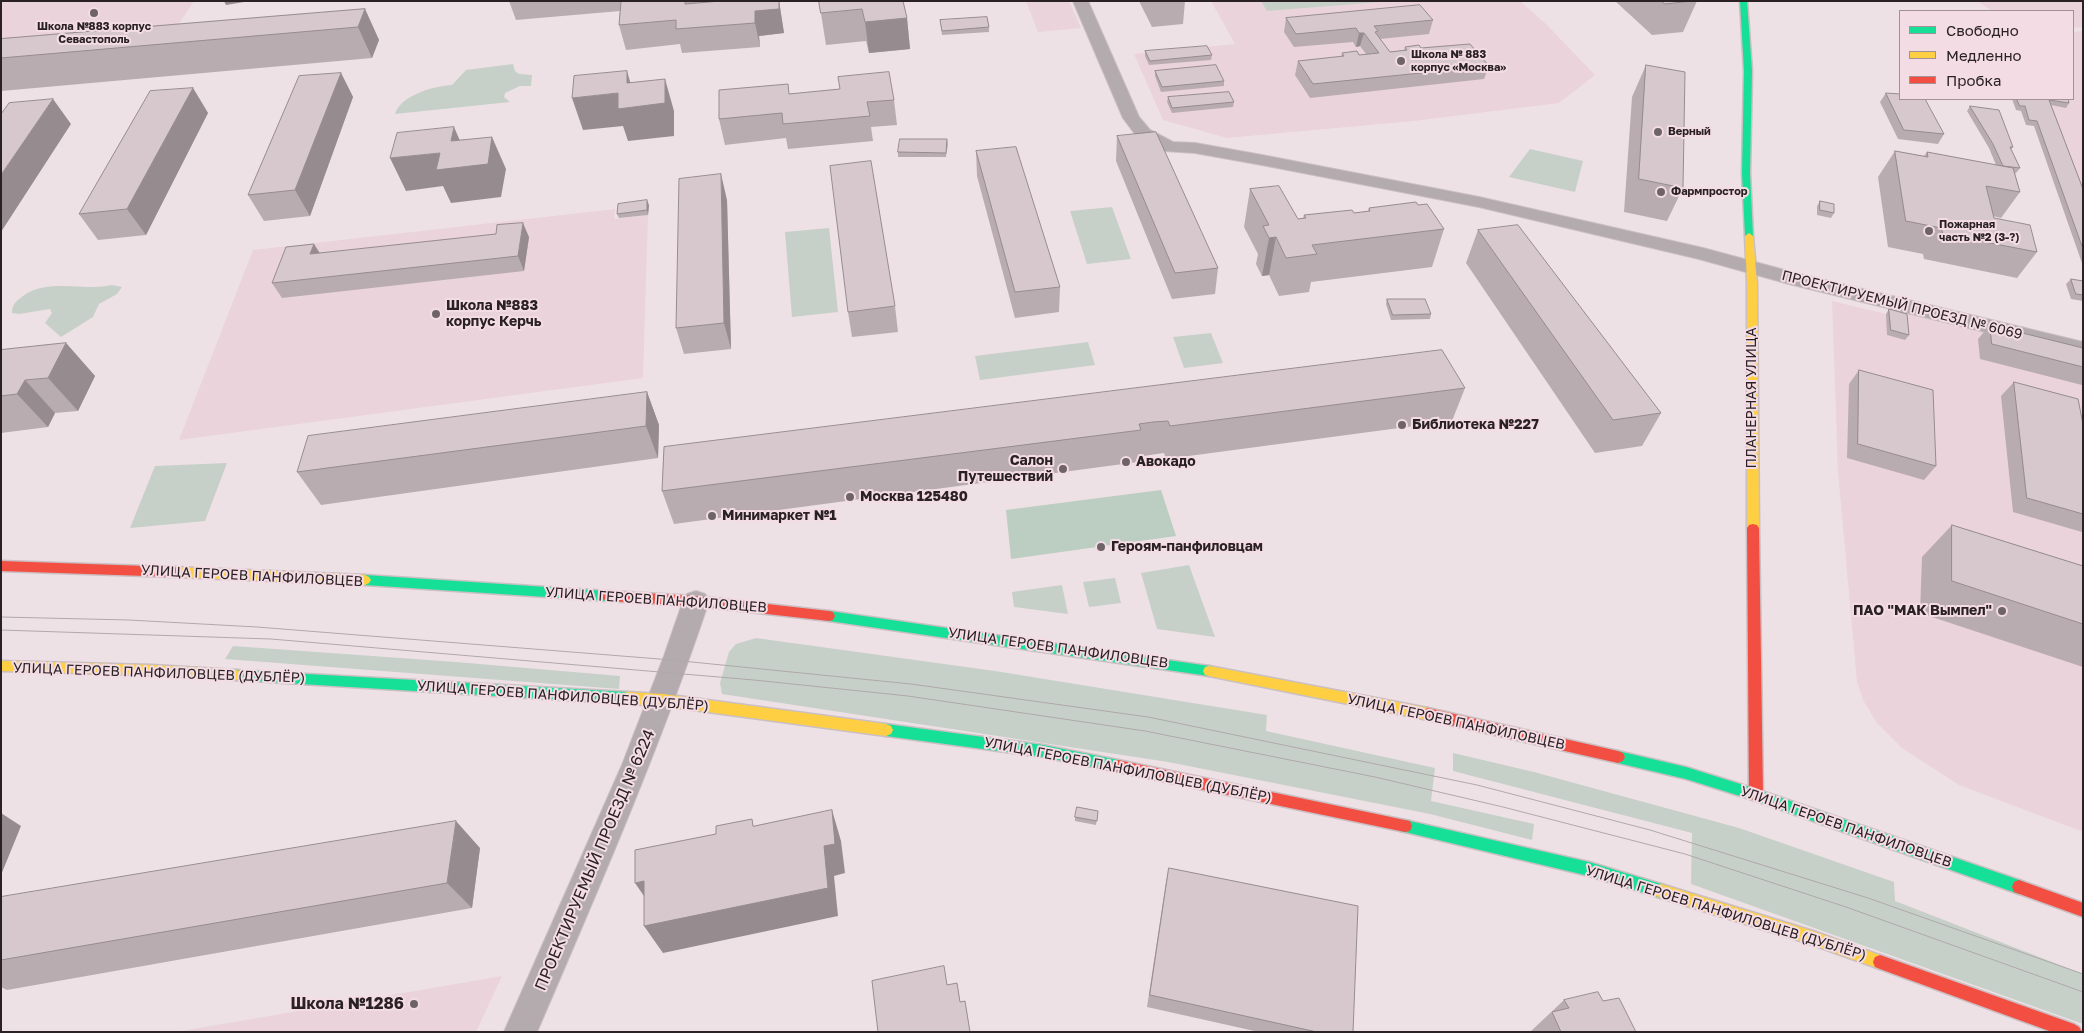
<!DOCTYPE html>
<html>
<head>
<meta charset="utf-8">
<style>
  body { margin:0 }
  #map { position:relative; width:2084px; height:1033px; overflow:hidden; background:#eee1e5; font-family:"Golos Text",sans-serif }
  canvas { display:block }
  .frame { position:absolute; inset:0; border:2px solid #292124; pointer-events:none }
  .legend { position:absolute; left:1899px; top:10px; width:175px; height:90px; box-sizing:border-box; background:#f3dce3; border:1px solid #a29197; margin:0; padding:6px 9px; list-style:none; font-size:15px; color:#292124 }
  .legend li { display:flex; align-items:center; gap:10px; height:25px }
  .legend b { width:25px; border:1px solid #a29197 }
</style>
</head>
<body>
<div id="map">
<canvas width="2084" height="1033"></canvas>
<div class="frame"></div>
<ul class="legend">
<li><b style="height:6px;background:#16e098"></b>Свободно</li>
<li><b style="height:6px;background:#ffcf43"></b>Медленно</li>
<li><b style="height:6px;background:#f24e42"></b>Пробка</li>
</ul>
</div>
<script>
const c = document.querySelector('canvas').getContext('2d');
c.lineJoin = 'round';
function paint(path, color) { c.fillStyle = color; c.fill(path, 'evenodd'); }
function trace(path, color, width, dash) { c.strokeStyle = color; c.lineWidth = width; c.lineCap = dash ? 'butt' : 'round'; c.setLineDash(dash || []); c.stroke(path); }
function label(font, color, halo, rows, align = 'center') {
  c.font = font + ' "Golos Text",sans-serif'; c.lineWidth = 4; c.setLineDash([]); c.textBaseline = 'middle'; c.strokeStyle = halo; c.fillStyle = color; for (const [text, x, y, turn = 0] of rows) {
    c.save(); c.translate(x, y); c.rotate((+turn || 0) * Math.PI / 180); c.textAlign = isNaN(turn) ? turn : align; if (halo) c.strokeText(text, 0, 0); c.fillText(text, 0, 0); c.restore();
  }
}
paint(new Path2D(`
  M1,1h193l-15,23 -178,15z
  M1026,1h43l12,27 -43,4z
  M1211,1h309l27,24 48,50 -36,28 -145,18 -187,17 -64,-18 -29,-66 101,-10z
  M1977,1h106v26l-10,1v-17h-81z
  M2083,31v174l-38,-100 17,-6h11v-67z
  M615,209l-1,10 34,-4 -5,163 -464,62 74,-190z
  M1832,301l71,17 -2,-8 182,46v476l-124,-47 -57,-37 -25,-25 -13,-21 -7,-20 -19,-210z
  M502,976l-26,56h-300z`), '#ead3da');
paint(new Path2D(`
  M1261,1h131l-125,10z
  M513,64l2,7 4,3 13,1 -1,11h-11l-15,7 -1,4 6,5 -115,12c6,-19 39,-28 57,-29l14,-15z
  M1530,149l53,12 -8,31 -66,-15z
  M1112,207l19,52 -44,5 -17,-53z
  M829,228l9,84 -46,5 -7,-85z
  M112,285l10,2 -5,7 -18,10 -6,13 -32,20 -16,-14 7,-10 -2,-4 -31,5 -7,-1c0,-6 2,-10 6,-13 26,-24 63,-8 94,-15z
  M1211,333l12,30 -39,5 -11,-31z
  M1088,342l7,23 -115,15 -5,-24z
  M227,463l-22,58 -75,7 25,-62z
  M1189,565l26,72 -58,-8 -16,-56z
  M1115,578l6,25 -32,4 -6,-25z
  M1062,585l6,29 -54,-7 -2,-15z
  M756,638l239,33 272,44 -1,16 169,37 -4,33 103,23 -2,16 -102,-26 -262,-52 -446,-68 -2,-11 9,-31 7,-8z
  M233,646l223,16 164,14 -1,13 -394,-30z
  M1453,753l81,19 205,56 155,54 1,19 188,73v50l-392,-140 1,-51 -239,-62z`), '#c6d0c8');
paint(new Path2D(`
  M1161,490l15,46 -165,23 -5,-49z`), '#bccdc1');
const street = new Path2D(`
  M1073,1h15l51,116 11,13 23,12 22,1 67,12 217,42 224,51 89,24 291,70v14l-294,-72 -90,-25 -220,-52 -217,-42 -67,-12 -30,-2 -16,-6 -11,-7 -15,-20z
  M696,591l9,3 4,7c-49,147 -111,289 -172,431h-33l118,-267 42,-109 19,-55 4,-7z`);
const fast = new Path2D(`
  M1740,1h7l5,70 -2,102 3,63 -4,3 -4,-3 -3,-63 2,-102z
  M365,575l242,16 4,2 2,3 -2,3 -4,2 -242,-16 -4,-2 -2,-3 2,-3z
  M829,611l380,55 4,1 2,4 -2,4 -4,1 -380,-55 -4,-1 -2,-4 2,-4z
  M236,670l391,22 5,2 1,4 -1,4 -5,2 -391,-24 -4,-1 -2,-4 2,-4z
  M886,724l157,21 75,15 5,2 2,4 -2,4 -5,2 -75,-15 -157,-21 -5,-2 -2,-4 2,-4z
  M1618,751l68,16 70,22 263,91 5,2 2,5 -2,5 -5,2 -263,-93 -70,-22 -68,-16 -5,-2 -2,-4 2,-4z
  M1405,820l184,42 72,22 5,2 2,5 -2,5 -5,2 -72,-22 -184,-44 -5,-1 -2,-5 2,-5z`);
const slow = new Path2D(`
  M1749,233l4,3 4,47 2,245 -2,3h-8l-2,-3v-245l-2,-47z
  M175,567l190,8 4,2 2,3 -2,3 -4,2 -190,-8 -4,-2 -2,-3 2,-3z
  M1,661l151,4 84,5 4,1 2,4 -2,4 -4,1 -84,-5 -151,-4z
  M1209,666l219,42 5,2 1,4 -1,4 -5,2 -219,-44 -4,-1 -2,-4 2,-4z
  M627,692l36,2 223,30 5,2 2,4 -2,4 -5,2 -223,-30 -36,-2 -5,-2 -1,-4 1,-4z
  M1661,884l152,47 72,26 2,5 -2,5 -5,2 -67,-24 -152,-47 -5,-2 -2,-5 2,-5z`);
const jam = new Path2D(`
  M1753,524l4,1 2,3 4,267 -2,4 -5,2 -5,-2 -2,-4 -2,-267 2,-3z
  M1,561l174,6 4,2 2,3 -2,3 -4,2 -174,-6z
  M607,591l89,5 133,15 4,1 2,4 -2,4 -4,1 -133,-15 -89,-5 -4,-2 -2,-3 2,-3z
  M1428,708l190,43 5,2 2,4 -2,4 -5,2 -190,-43 -5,-2 -1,-4 1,-4z
  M1118,760l287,60 5,1 2,5 -2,5 -5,1 -287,-60 -5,-2 -2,-4 2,-4z
  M2019,880l64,23v14l-69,-25 -2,-5 2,-5z
  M1880,955l194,69 5,3 3,5h-30l-172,-63 -5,-2 -2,-5 2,-5z`);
trace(street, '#cabfc3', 2);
trace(fast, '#cabfc3', 3);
trace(slow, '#cabfc3', 3);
trace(jam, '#cabfc3', 3);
paint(street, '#b3abae');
paint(fast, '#16e098');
paint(slow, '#ffcf43');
paint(jam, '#f24e42');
trace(new Path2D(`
  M1,617l128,3 128,7 415,33 239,24 237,33 329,68 173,45 218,68 215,76
  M1,630l270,9 483,41 154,16 237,35 230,46 128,30 182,47 161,53 237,85`), '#b0a8aa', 1);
paint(new Path2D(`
  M509,1h270l5,32 -25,3 1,11 -78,6 -2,-9 -54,6 -7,-25 1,-14 -104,9z
  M819,1l88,17 3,31 -41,4 -3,-12 -40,4z
  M1139,1h46l-2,23 -31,3z
  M1615,1h82l-14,31 -31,3z
  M365,9l14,31 -7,18 -371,33v-52z
  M1286,18l147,2 -4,14 -49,5 10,13 14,-2 1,-3 16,1 68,18 -5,13 -174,19 -15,-23 3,-14 43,-4 1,-4 17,2 7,-1 -6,-8 -4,1 -3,-5 -59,5 -10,-15z
  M940,20l49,7v5l-47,3z
  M1145,51l67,4 -1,5 -62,5 -4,-9z
  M1646,65l37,123 -16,33 -43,-9 8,-115z
  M1155,71l69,10v5l-63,6 -6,-16z
  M341,73l12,24 -43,119 -46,5 -16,-26z
  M193,88l15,25 -62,122 -48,5 -19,-26z
  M1886,93l58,41 -6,10 -40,-5 -18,-37z
  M790,94l104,6 3,25 -26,2 2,14 -85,8 -2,-11 -61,7 -6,-26z
  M1168,97l66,5 -1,5 -61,6 -5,-11z
  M2012,99h56l1,4 -3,5 -15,-3 32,84v77l-49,-140 -8,-1 -5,-14 -5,-1z
  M1970,106l43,41 -2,3 9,18 -4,5h-1l5,19 -19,26 -8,-2 1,2 43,34 -20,26 -93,-19 -1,-5 -35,-7 -10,-70 17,-26 29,5 3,-4 69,13 -7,-17 -22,-37z
  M1117,136l101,132 -3,26 -43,5 -56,-138z
  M947,139l1,5 -2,13h-48v-5z
  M976,151l84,136 -1,25 -44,6 -38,-142z
  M1250,189l48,30 5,-1 1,-3 50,-2 14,-2 1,-3 49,-3 26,24 -12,38 -121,15 -2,10 -30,4 -10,-21 -7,1 -6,-12 2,-10 -14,-27z
  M727,200l4,149 -47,5 -8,-26z
  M1820,201l14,12 -3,5 -14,-3v-9z
  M649,205l-1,10 -29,3 -2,-4z
  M1478,230l183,183 -19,33 -47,7 -129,-190z
  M529,237l-5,34 -242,27 -10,-15 42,-39 6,9z
  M2071,279l12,2v20l-12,-2 -5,-15z
  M1387,299l44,15 -1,5 -39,1 -5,-16z
  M895,306l3,26 -46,5 -4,-25z
  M1889,309l20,26 -4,5 -18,-5 -1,-21z
  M1990,325l93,23v36l-1,1 -102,-26 -2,-20z
  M66,343l29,33 -17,35 -23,2 -7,14 -47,6v-83z
  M1859,370l77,96 -12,14 -77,-22 2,-74z
  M2014,382l69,42 -1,108 -69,-20 -12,-116z
  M1465,388l-13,33 -286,38 -2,-6 -14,2 -12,2v5l-464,62 -12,-33 2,-44z
  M647,392l12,33 -1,33 -337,47 -24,-33z
  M1952,525l131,41v101l-163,-54 2,-56z
  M1098,811l-2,14 -21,-4v-4z
  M480,848l-8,60 -465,82 -6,-3v-90z
  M1169,868l184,164h-94l-112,-25 19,-125z
  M1564,1000l39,1 33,31h-106z`), '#b9acb0');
paint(new Path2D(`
  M224,1h26l-24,4z
  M779,1l5,32 -25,3 1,11 -5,-24v-12z
  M365,9l14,31 -7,18 -14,-31z
  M907,18l3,31 -41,4 -4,-31z
  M1359,33h5l-4,13 -4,1z
  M627,71l9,31 29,-23 9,32v25l-46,5 -5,-15 -40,4 -11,-32 46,-5 9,-10z
  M341,73l12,24 -43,119 -15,-26z
  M193,88l15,25 -62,122 -19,-26z
  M53,99l18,25 -70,108v-57z
  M454,127l14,32 24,-22 14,32 -5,28 -50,6 -8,-17 -37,5 -16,-33 50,-5 11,-12z
  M721,174l6,26 4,149 -7,-26z
  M647,200l2,5 -1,10 -1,-5z
  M523,223l6,14 -5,34 -6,-15z
  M1276,237l-7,38 -7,1 7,-38z
  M314,244l9,15 -13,-5z
  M66,343l29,33 -17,35 -30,-33z
  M25,380l30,33 -7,14 -31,-33z
  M647,392l12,33 -1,33 -12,-32z
  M832,810l9,31 4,32 -11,3 4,40 -175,37 -19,-27 180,-80z
  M1,813l20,13 -20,49z
  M456,821l24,27 -8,60 -25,-25z
  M644,881l11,31 -20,-29z`), '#968c90');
const building = new Path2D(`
  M626,1h59v3l36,-3h58v8l-24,2v12l-79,6v-9l-57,5 2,-23z
  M819,1h84l4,17 -42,4 -3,-13 -41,4z
  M1662,1h30l-27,3z
  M1420,5l13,15 -59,6 4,5 -3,1 15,20 17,-2 -2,-3 14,-2 2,3 49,-4 19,22 -176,18 -15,-23 46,-5 -2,-3 15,-2 2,4 20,-2 -15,-20h-5l-3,-5 -60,6 -10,-16z
  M365,9l-7,18 -357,31v-19z
  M987,17l2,10 -47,4 -2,-11z
  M1207,46l5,9 -62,6 -5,-10z
  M1216,65l8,16 -62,6 -7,-16z
  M1646,65l39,7 -2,116 -44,-9z
  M627,71v12l38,-4v24l-47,6v-16l-46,5 2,-22z
  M889,72l5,28 -27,2 3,14 -87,8 -1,-11 -63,6v-29l69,-6 1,10 51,-5 -2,-12z
  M341,73l-46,117 -47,5 51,-119z
  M193,88l-66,121 -48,5 71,-123z
  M1229,92l5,10 -62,6 -4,-11z
  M1886,93l14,1v5h25l19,35 -40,-4z
  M53,99l-52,76v-61l8,-11z
  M2017,99h51l1,4 -20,-3 34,89v60l-46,-128 -8,-1 -4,-14h-5z
  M1970,106l29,4 14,37h-3l10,21 -17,-2 -10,-22z
  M454,127l-3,14 41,-4 -4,27 -52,6 4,-17 -50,5 7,-25z
  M1156,132l62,136 -43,5 -58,-137z
  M900,139h47l-1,14 -48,-1z
  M1016,147l44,140 -45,5 -39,-141z
  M1895,151l33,6 -1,-5 86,16 7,24 -34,-6 8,32 36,7 7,27 -94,-18 -2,-6 -35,-7z
  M871,161l24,145 -47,6 -18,-146z
  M721,174l3,149 -48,5 3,-149z
  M1279,186l19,33 8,-1 -2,-3 48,-5 2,3 16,-2 -1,-3 47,-6 2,3 9,-1 17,25 -132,16 5,9 -31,4 -10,-21 -7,1 -6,-12 6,-1 -19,-36z
  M647,200v10l-30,4 1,-10z
  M1820,201l14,3v9l-14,-3z
  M523,223l-5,33 -246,27 14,-36 28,-3 -4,10 186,-20 1,-9z
  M1518,225l143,188 -48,7 -135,-190z
  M2071,279l12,2v14l-7,-1z
  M1387,299h38l6,15 -38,1z
  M1889,309l18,5 2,21 -18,-5z
  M1990,325l93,23v19l-91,-23z
  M66,343l-18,35 -23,2 -8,14 -16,2v-46z
  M1442,350l23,38 -295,38 -2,-5 -15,1 -14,2 2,6 -479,61 2,-44z
  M1859,370l74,20 3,76 -78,-22z
  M2014,382l64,17 5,25v90l-56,-16z
  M647,392l-1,34 -349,46 11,-36z
  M1952,525l131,41v58l-131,-43z
  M1077,807l21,4 -1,10 -22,-4z
  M832,810l3,34 -11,2 4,42 -184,38v-45l-9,2v-33l81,-16v-8l36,-7 1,7z
  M456,821l-9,62 -446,77v-63z
  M1169,868l189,38 -5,126h-36l-167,-37z
  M944,966l3,19 10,-2 3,19 5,-1 5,31h-92l-6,-51z
  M1598,992l5,9 16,-3 17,34h-75l-9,-20 17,-4 -5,-8z`);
paint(building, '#d7c8cd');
trace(building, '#968c90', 1);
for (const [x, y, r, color] of [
  [94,13,5,"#6e6468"],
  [1401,61,5,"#6e6468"],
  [1658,132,5,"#6e6468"],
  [1661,192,5,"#6e6468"],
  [1929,231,5,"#6e6468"],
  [436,314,5,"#6e6468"],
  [1402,425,5,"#6e6468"],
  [1126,462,5,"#6e6468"],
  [1063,469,5,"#6e6468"],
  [850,497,5,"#6e6468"],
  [712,516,5,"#6e6468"],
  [1101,547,5,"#6e6468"],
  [2002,611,5,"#6e6468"],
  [414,1004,5,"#6e6468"]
]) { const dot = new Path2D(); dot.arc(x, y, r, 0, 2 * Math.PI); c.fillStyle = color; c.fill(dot); trace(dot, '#f3dce3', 2); }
label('bold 11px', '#292124', '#f3dce3', [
  ["Школа №883 корпус",94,27,"center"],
  ["Севастополь",94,40,"center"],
  ["Школа № 883",1411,55],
  ["корпус «Москва»",1411,68],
  ["Верный",1668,132],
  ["Фармпростор",1671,192],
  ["Пожарная",1939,225],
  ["часть №2 (3-?)",1939,238]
], 'left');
label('14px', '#292124', '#f3dce3', [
  ["ПРОЕКТИРУЕМЫЙ ПРОЕЗД № 6069",1902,305,14],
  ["ПЛАНЕРНАЯ УЛИЦА",1752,398,-90],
  ["УЛИЦА ГЕРОЕВ ПАНФИЛОВЦЕВ",252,576,3],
  ["УЛИЦА ГЕРОЕВ ПАНФИЛОВЦЕВ",656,600,4],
  ["УЛИЦА ГЕРОЕВ ПАНФИЛОВЦЕВ",1058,648,8],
  ["УЛИЦА ГЕРОЕВ ПАНФИЛОВЦЕВ (ДУБЛЁР)",159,673,2],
  ["УЛИЦА ГЕРОЕВ ПАНФИЛОВЦЕВ (ДУБЛЁР)",563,696,4],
  ["УЛИЦА ГЕРОЕВ ПАНФИЛОВЦЕВ",1456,722,12],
  ["УЛИЦА ГЕРОЕВ ПАНФИЛОВЦЕВ (ДУБЛЁР)",1128,770,11],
  ["УЛИЦА ГЕРОЕВ ПАНФИЛОВЦЕВ",1846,827,19],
  ["УЛИЦА ГЕРОЕВ ПАНФИЛОВЦЕВ (ДУБЛЁР)",1726,913,17]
]);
label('bold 14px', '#292124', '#f3dce3', [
  ["Школа №883",446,306],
  ["корпус Керчь",446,322],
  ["Библиотека №227",1412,425],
  ["Салон",1053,461,"right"],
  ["Путешествий",1053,477,"right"],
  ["Авокадо",1136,462],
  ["Москва 125480",860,497],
  ["Минимаркет №1",722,516],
  ["Героям-панфиловцам",1111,547],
  ["ПАО \"МАК Вымпел\"",1992,611,"right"]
], 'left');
label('16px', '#292124', '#f3dce3', [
  ["ПРОЕКТИРУЕМЫЙ ПРОЕЗД № 6224",595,860,-67]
]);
label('bold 16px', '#292124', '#f3dce3', [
  ["Школа №1286",404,1004]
], 'right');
</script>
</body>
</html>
